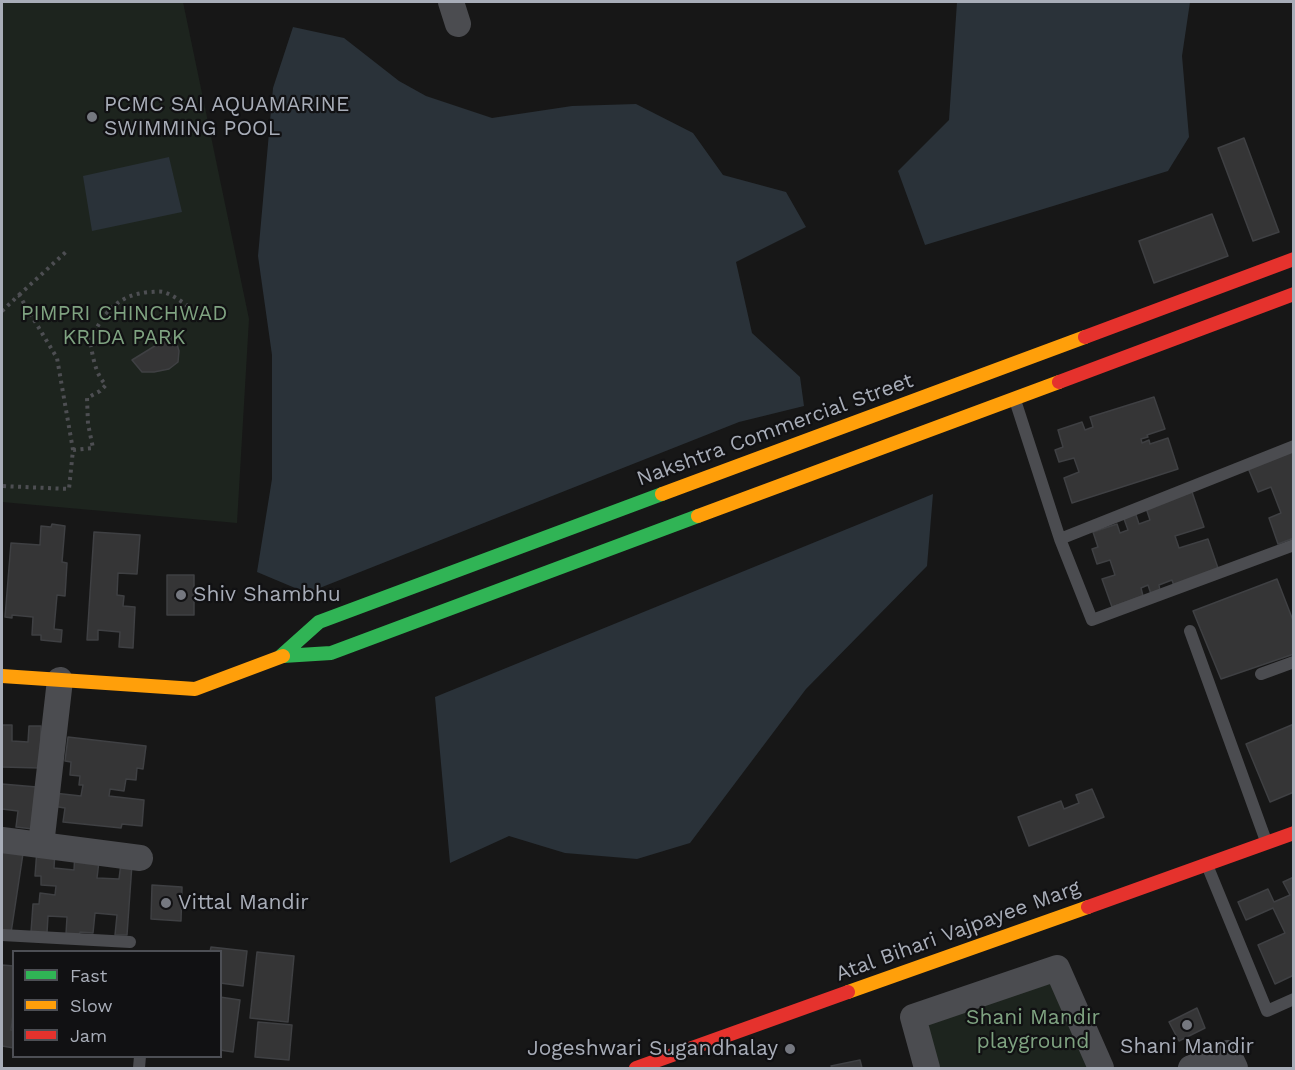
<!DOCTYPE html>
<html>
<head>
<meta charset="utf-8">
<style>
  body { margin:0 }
  #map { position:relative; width:1295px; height:1070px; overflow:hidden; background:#171717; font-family:"Work Sans",sans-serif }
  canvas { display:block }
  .frame { position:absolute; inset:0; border:3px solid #a8adb8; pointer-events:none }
  .legend { position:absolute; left:12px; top:950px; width:210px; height:108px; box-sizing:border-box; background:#111113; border:2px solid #4d4f55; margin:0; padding:8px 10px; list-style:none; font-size:18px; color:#a8adb8 }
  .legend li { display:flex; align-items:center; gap:12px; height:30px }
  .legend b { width:30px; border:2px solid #4d4f55 }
</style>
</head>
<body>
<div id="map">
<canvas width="1295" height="1070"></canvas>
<div class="frame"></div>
<ul class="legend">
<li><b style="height:8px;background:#30b455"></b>Fast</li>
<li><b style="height:8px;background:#ff9f0a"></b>Slow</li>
<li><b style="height:8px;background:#e5322d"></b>Jam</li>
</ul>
</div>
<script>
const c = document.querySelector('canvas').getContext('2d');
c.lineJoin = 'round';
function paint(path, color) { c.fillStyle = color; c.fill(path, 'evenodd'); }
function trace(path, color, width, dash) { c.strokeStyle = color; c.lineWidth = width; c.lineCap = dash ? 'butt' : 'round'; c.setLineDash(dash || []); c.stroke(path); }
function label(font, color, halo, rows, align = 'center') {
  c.font = font + ' "Work Sans",sans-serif'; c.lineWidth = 4.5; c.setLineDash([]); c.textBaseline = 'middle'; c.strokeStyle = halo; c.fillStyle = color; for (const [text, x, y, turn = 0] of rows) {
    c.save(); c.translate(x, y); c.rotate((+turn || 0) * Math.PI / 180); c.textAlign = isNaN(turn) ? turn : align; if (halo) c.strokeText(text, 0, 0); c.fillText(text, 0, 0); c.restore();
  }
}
paint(new Path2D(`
  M2,2h181l66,317 -12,204 -235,-21z
  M1056,981l34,87h-169l-15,-37z`), '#1d241e');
paint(new Path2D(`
  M957,2h233l-8,54 7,81 -21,34 -243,74 -27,-74 51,-51z
  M293,27l51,11 55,43 27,15 66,22 80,-12 64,-2 57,29 30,42 63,17 20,35 -70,35 16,71 48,44 4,29 -65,16 -432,171 -50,-21 15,-93v-124l-14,-99 15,-168z
  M169,157l13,55 -90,19 -9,-55z
  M933,494l-6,72 -121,123 -116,154 -53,16 -72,-6 -56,-17 -59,27 -15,-166z`), '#2a3239');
const building = new Path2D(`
  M1244,138l35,94 -26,9 -35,-93z
  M1212,214l16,42 -74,27 -15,-42z
  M171,336l6,8 2,7 -1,11 -9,7 -15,3h-12l-10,-12z
  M1154,397l11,32 -18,6 1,2 -7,2 1,4 7,-3 1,4 18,-6 10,31 -106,34 -8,-25 15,-6 -5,-14 -15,4 -4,-12 8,-3 -5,-17 24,-8 3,8 8,-3 -3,-10z
  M1294,450v88l-16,6 -9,-26 12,-5 -10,-26 -13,5 -10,-24z
  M1192,492l12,35 -29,9 4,12 29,-9 11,32 -45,15 -2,-6 -13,5 1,6 -9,3 -3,-9 -7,3 2,8 -31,11 -10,-28 13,-4 -5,-15 -13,4 -5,-15 6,-2 -5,-15 24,-8 3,9 8,-3 -5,-14 12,-4 4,12 11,-4 -4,-12z
  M52,524l13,2 -3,36 5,1 -2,33 -8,-1 -3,34 8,1 -1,12 -20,-2v-5h-9l1,-18 -21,-2v3l-7,-1 6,-74 29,2 1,-19 10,1z
  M94,532l46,3 -3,39 -19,-1 -1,22 7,1 -1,10 12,1 -2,41 -14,-1 1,-15 -22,-2v10h-11z
  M167,575h27v40h-27z
  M1277,579l17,44v31l-73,25 -28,-68z
  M1294,724v68l-24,10 -24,-58z
  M2,725h10v16l16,1 1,-16h12l-1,42 -38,-1z
  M68,737l78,9 -3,23 -6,-1 -1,12 -10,-1 -2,12 -14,-2 -1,7 35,4 -2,26 -20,-2 -1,4 -58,-6 2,-14 -13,-2 2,-13 27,3 2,-11h-4l1,-9 -10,-1 1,-13 -6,-1z
  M2,784l35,3 -4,42 -17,-2 2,-16 -16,-2z
  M1092,789l12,28 -75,29 -11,-29 43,-16 3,8 15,-6 -3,-8z
  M24,847l-13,86 -9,-1v-79z
  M37,849l18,2 -1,17 20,2 1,-18 24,9 -2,17 22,1 2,-16 11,1 -5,71h-12l2,-20 -22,-2 -2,20 -13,-1 -1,3 -13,-1 1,-17 -19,-1 -1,17 -16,-1 2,-28h6l1,-11 15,2 1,-9 -15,-1v-9h-6z
  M1294,877v98l-19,9 -17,-39 27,-12 -12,-25 -27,12 -8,-18 30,-13 6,13 16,-7 -7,-13z
  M152,885l30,2 -1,34 -30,-2z
  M211,947l36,4 -4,35 -23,-3v-31h-10z
  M257,952l37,4 -6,66 -38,-4z
  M2,965l12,1v40l-3,24h3v18l-12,-2z
  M220,997l20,3 -7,52 -13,-2z
  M1197,1008l8,20 -26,13 -10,-19z
  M258,1022l34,3 -3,35 -34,-3z
  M860,1060l2,8h-30l-1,-2z`);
paint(building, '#353536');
trace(building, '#3f4043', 1.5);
trace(new Path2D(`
  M19,295l49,-45
  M2,311l17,-16 38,63 16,92 -4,39 -67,-3
  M73,450l20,-2 -5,-24 -1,-26 13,-7 6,-6c-11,-11 -13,-29 -16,-43 12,-28 27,-47 59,-50 5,0 10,-1 14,0 11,3 20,11 29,17`), '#4d4e52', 4, [3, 4.5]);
trace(new Path2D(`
  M1015,400l45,139 234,-93
  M1060,539l32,81 202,-75
  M1190,631l76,210
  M1261,674l33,-12
  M1207,865l60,146 27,-12
  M2,935l128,7
  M139,1068l1,-12`), '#4b4c50', 12);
trace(new Path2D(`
  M451,2l7,22
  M2,840l138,18
  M41,845l19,-165
  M927,1068l-14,-51 144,-49 44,100
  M1191,1068l37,-15 7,15`), '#4b4c50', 26);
trace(new Path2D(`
  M281,656l38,-34 343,-128
  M283,656l48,-3 367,-137`), '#30b455', 14);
trace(new Path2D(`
  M662,494l423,-157
  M698,516l361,-134
  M2,676l193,13 88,-33
  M848,992l240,-85`), '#ff9f0a', 14);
trace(new Path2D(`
  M1085,337l209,-78
  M1059,382l235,-88
  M1088,907l206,-74
  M636,1068l212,-76`), '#e5322d', 14);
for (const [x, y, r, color] of [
  [92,117,6,"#757880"],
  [181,595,6,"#757880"],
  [166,903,6,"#757880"],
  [1187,1025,6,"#757880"],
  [790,1049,6,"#757880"]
]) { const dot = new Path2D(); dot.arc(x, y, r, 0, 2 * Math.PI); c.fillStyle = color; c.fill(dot); trace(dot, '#111113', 2); }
label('21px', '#a8adb8', '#111113', [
  ["PCMC SAI AQUAMARINE",104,105],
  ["SWIMMING POOL",104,129],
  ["Shiv Shambhu",193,595],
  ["Vittal Mandir",178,903],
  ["Shani Mandir",1187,1047,"center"],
  ["Jogeshwari Sugandhalay",778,1049,"right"]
], 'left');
label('21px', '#7fa381', '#111113', [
  ["PIMPRI CHINCHWAD",124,314],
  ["KRIDA PARK",124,338],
  ["Shani Mandir",1033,1018],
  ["playground",1033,1042]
]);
label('21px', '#a8adb8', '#111113', [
  ["Nakshtra Commercial Street",775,430,-20],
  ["Atal Bihari Vajpayee Marg",958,931,-20]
]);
</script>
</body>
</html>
